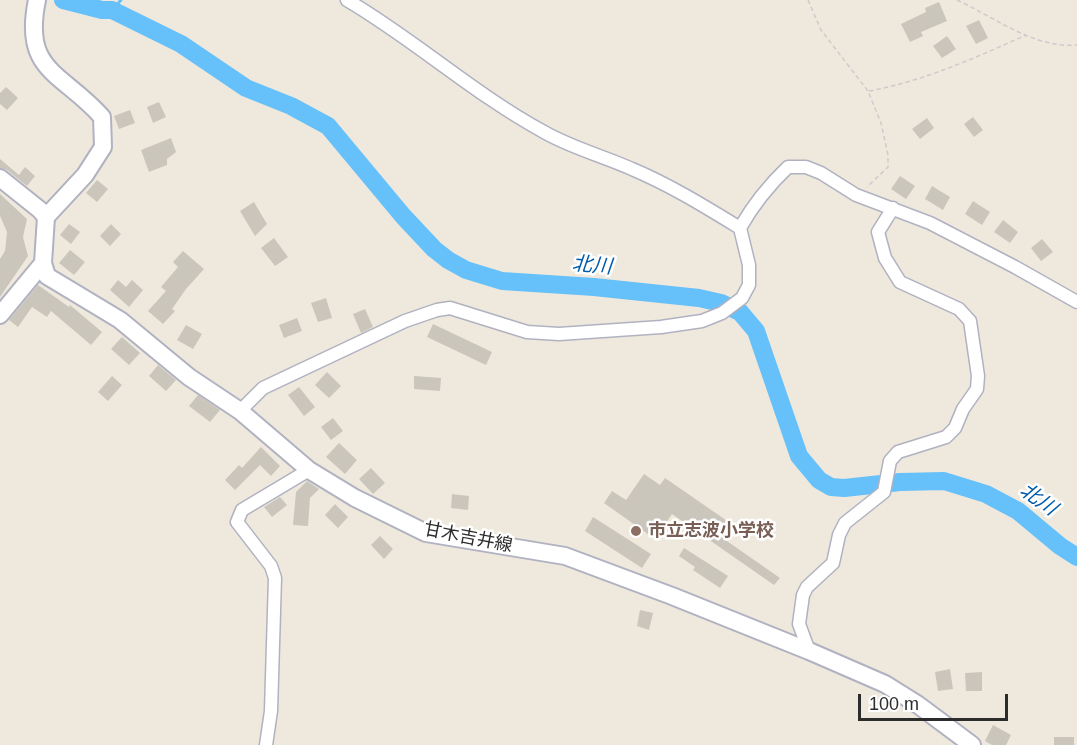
<!DOCTYPE html>
<html>
<head>
<meta charset="utf-8">
<style>
  body { margin:0 }
  #map { position:relative; width:1077px; height:745px; overflow:hidden; background:#efe9dd; font-family:Helvetica,sans-serif }
  canvas { display:block }
  .scale { position:absolute; left:858px; top:694px; width:150px; height:27px; box-sizing:border-box; border:3px solid #2c2c2c; border-top:0; padding-left:8px; font-size:18px; line-height:21px; white-space:nowrap; color:#2c2c2c; -webkit-text-stroke:4px #fff; paint-order:stroke }
</style>
</head>
<body>
<div id="map">
<canvas width="1077" height="745"></canvas>
<div class="scale">100 m</div>
</div>
<script>
const c = document.querySelector('canvas').getContext('2d');
c.lineJoin = 'round';
function trace(path, color, width, dash) { c.strokeStyle = color; c.lineWidth = width; c.lineCap = dash ? 'butt' : 'round'; c.setLineDash(dash || []); c.stroke(path); }
function paint(path, color) { c.fillStyle = color; c.fill(path, 'evenodd'); }
function label(font, color, halo, rows, align = 'center') {
  c.font = font + ' Helvetica,"Noto Sans JP",sans-serif'; c.lineWidth = 5; c.setLineDash([]); c.textBaseline = 'middle'; c.strokeStyle = halo; c.fillStyle = color; for (const [text, x, y, turn = 0] of rows) {
    c.save(); c.translate(x, y); c.rotate((+turn || 0) * Math.PI / 180); c.textAlign = isNaN(turn) ? turn : align; if (halo) c.strokeText(text, 0, 0); c.fillText(text, 0, 0); c.restore();
  }
}
trace(new Path2D(`
  M112,10l9,-10`), '#66c0fa', 3);
trace(new Path2D(`
  M63,0l39,10h10l69,34 65,44 45,18 37,20 75,90 31,33 14,11 18,10 36,11 92,6 105,11 22,5 19,9 16,19 43,125 20,24 12,7 13,1 56,-6 44,-1 42,13 32,17 42,35 17,11`), '#66c0fa', 18);
paint(new Path2D(`
  M939,2l8,19 -26,11 2,4 -13,6 -9,-18 25,-12 -1,-4z
  M979,20l9,18 -12,6 -10,-18z
  M947,36l9,13 -14,9 -9,-12z
  M6,87l12,11 -11,12 -7,-6v-11z
  M159,102l7,15 -13,6 -6,-16z
  M130,110l5,13 -16,6 -5,-13z
  M973,117l10,13 -9,7 -10,-13z
  M927,118l7,10 -14,11 -8,-10z
  M171,138l5,14 -9,7v6l-18,7 -8,-22z
  M0,159l19,16 6,-8 10,9 -8,10 -20,-16 -7,-2z
  M900,176l15,10 -9,13 -15,-10z
  M97,180l11,9 -11,13 -11,-9z
  M932,186l18,11 -7,13 -18,-11z
  M0,194l27,25 -4,18 5,19 -28,41v-38l5,-8 2,-19 -7,-16z
  M973,201l17,11 -8,13 -17,-11z
  M254,202l13,22 -12,12 -15,-25z
  M1003,220l15,12 -8,11 -16,-11z
  M69,224l11,8 -9,12 -11,-9z
  M111,224l10,10 -11,12 -10,-10z
  M274,238l14,19 -13,9 -14,-18z
  M1042,239l11,13 -12,9 -10,-13z
  M70,250l15,12 -11,13 -15,-12z
  M183,251l21,18 -18,20 -14,20 3,2 -12,13 -15,-13 18,-20 -5,-4 17,-20 -5,-5z
  M118,280l8,7 6,-7 11,10 -14,17 -19,-17z
  M38,285l31,22 1,-2 32,27 -11,13 -40,-34 -4,6 -15,-10 -14,20 -9,-7z
  M326,298l6,20 -14,4 -7,-19z
  M365,309l8,18 -12,6 -8,-19z
  M297,318l5,13 -18,7 -5,-13z
  M433,324l59,28 -6,13 -59,-28z
  M186,325l16,9 -9,15 -16,-9z
  M122,337l18,16 -11,12 -18,-16z
  M158,365l18,15 -10,11 -17,-15z
  M327,372l14,14 -12,12 -14,-13z
  M112,376l10,9 -14,16 -10,-9z
  M414,376l27,2 -1,13 -26,-2z
  M299,387l16,20 -11,9 -16,-21z
  M198,395l22,15 -10,12 -21,-16z
  M333,418l10,13 -12,9 -10,-13z
  M339,443l18,17 -12,14 -19,-17z
  M261,447l19,19 -9,10 -11,-11 -25,25 -10,-10 14,-15 3,3z
  M371,468l14,15 -12,11 -14,-15z
  M644,474l16,11 5,-7 68,47 -9,14 56,39 -6,7 -102,-71 -17,25 -51,-36 8,-12 14,9z
  M307,481l12,8 -9,9 -2,28 -15,-1 3,-33z
  M452,494l17,2 -1,14 -17,-2z
  M280,497l7,8 -15,12 -8,-10z
  M335,504l13,13 -10,11 -13,-13z
  M593,517l58,37 -9,14 -57,-37z
  M380,536l13,13 -9,10 -13,-14z
  M684,548l44,28 -8,12 -27,-18 2,-3 -16,-11z
  M640,610l13,3 -4,17 -12,-4z
  M950,669l3,20 -15,2 -3,-19z
  M982,672v19h-16l-1,-18z
  M993,725l18,10 -5,10h-14l-7,-4z
  M1054,737h20v8h-20z`), '#cac6bc');
const street = new Path2D(`
  M740,228c13,-23 28,-42 48,-61h18l15,6 35,22 74,28 85,44 62,35
  M240,411l23,-23 142,-67 32,-11 13,-2 77,24 32,2 102,-7 41,-6 20,-8 20,-15 7,-13v-20l-9,-37c-36,-22 -70,-43 -108,-59 -29,-13 -60,-21 -88,-37 -70,-38 -129,-92 -197,-132
  M809,651l-10,-27 4,-29 4,-8 26,-24 6,-28 6,-12 39,-31 6,-31 8,-9 48,-15 9,-9 8,-19 14,-20 1,-13 -8,-55 -11,-12 -59,-27 -15,-24 -7,-26 15,-24
  M266,745l5,-34 4,-133 -4,-12 -34,-44 5,-12 67,-40`);
const secondary = new Path2D(`
  M37,0c-15,72 25,72 65,117l1,30 -18,28 -39,42
  M0,178l40,32 6,7 -3,46 4,13 73,44 69,57 51,34 69,59 46,28 71,35 139,23 107,40 137,55 76,33 32,20 55,41
  M0,315l43,-52`);
trace(street, '#b1b2c1', 15);
trace(secondary, '#b1b2c1', 20);
trace(new Path2D(`
  M808,0l13,30 47,61 13,32 7,32v12l-21,20
  M957,0c37,17 78,49 120,45
  M869,91c55,-10 106,-33 157,-56`), '#ccc', 1.5, [4.5, 3]);
trace(street, '#fff', 12);
trace(secondary, '#fff', 16);
for (const [x, y, r, color] of [
  [636,531,6,"#8d6e63"]
]) { const dot = new Path2D(); dot.arc(x, y, r, 0, 2 * Math.PI); c.fillStyle = color; c.fill(dot); trace(dot, '#fff', 2); }
label('bold 18px', '#785e54', '#fff', [
  ["市立志波小学校",648,531]
], 'left');
label('18px', '#2c2c2c', '#fff', [
  ["甘木吉井線",468,538,11]
]);
label('italic 20px', '#015bab', '#fff', [
  ["北川",592,266,5],
  ["北川",1038,500,35]
]);
</script>
</body>
</html>
